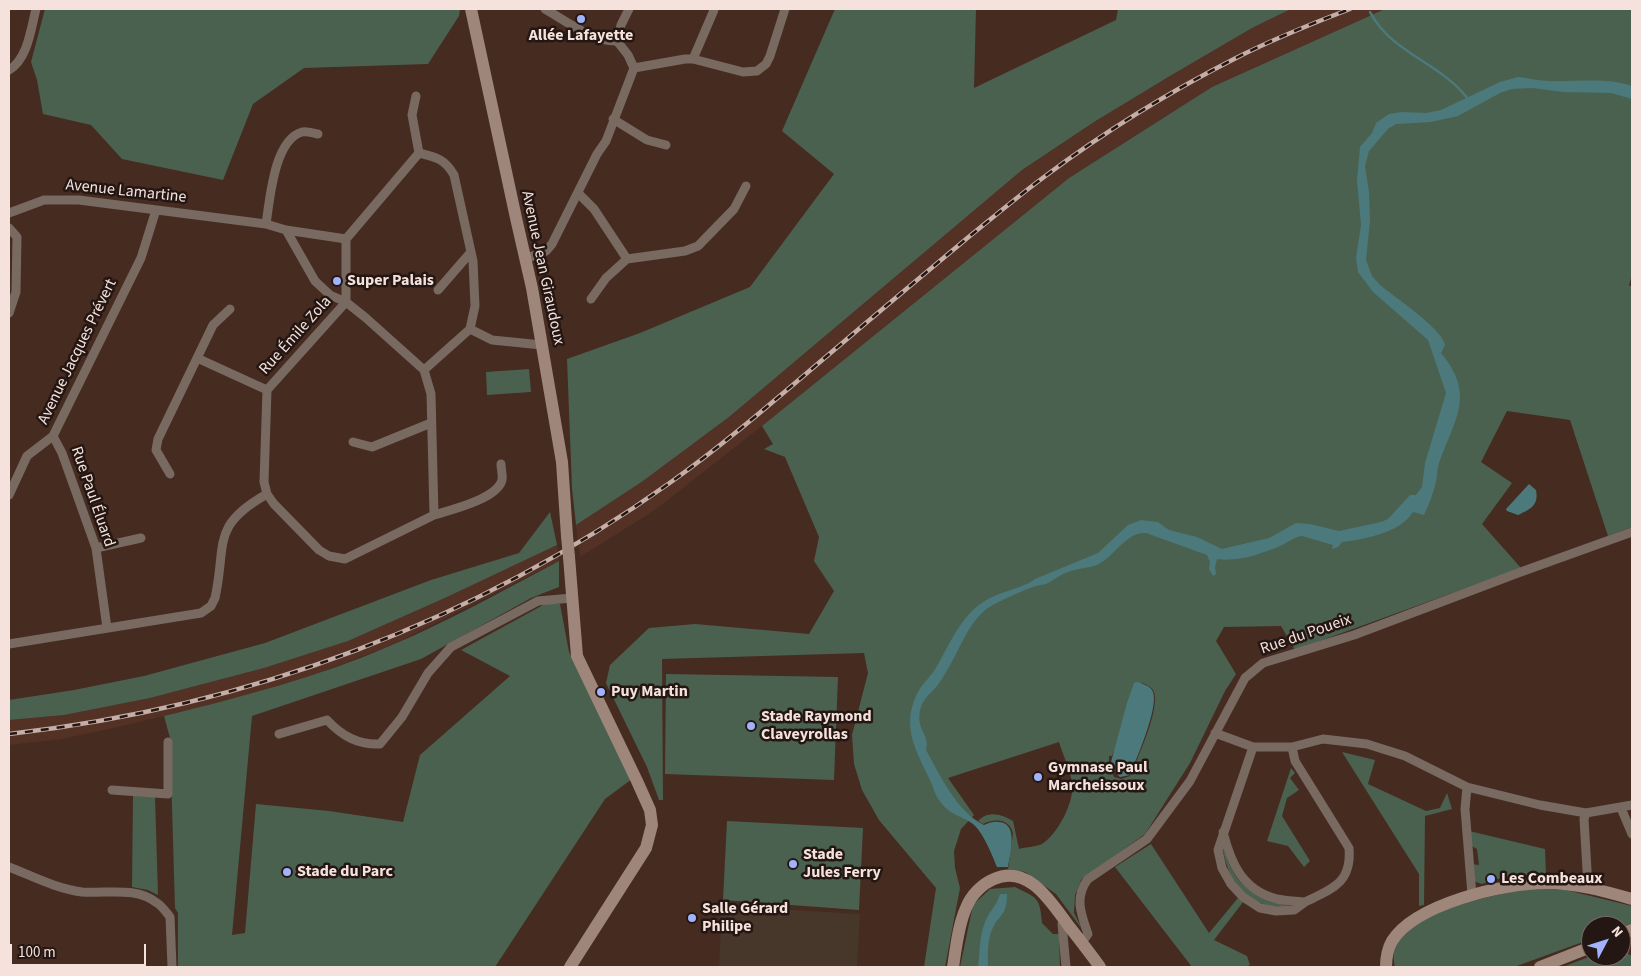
<!DOCTYPE html>
<html>
<head>
<meta charset="utf-8">
<style>
  body { margin:0 }
  #map { position:relative; width:1641px; height:976px; overflow:hidden; background:#462b21; font-family:"Source Sans 3",sans-serif }
  canvas { display:block }
  .frame { position:absolute; inset:0; border:10px solid #f5e2dc; pointer-events:none }
  .north { position:absolute; left:1581px; top:916px; width:50px; height:50px; box-sizing:border-box; background:#241713; border:1px solid #786863; border-radius:50%; rotate:50deg; font-size:14px; font-weight:700; line-height:20px; text-align:center; color:#f5e2dc }
  .north::after { content:''; display:block; margin:auto; width:18px; height:22px; background:#a1b3fd; clip-path:polygon(50% 0,100% 100%,50% 72%,0 100%) }
  .scale { position:absolute; left:10px; top:944px; width:136px; height:22px; box-sizing:border-box; border:2px solid #f5e2dc; border-top:0; padding-left:6px; font-size:15px; line-height:18px; white-space:nowrap; color:#f5e2dc; -webkit-text-stroke:4px #241713; paint-order:stroke }
</style>
</head>
<body>
<div id="map">
<canvas width="1641" height="976"></canvas>
<div class="frame"></div>
<div class="north">N</div>
<div class="scale">100 m</div>
</div>
<script>
const c = document.querySelector('canvas').getContext('2d');
c.lineJoin = 'round';
function paint(path, color) { c.fillStyle = color; c.fill(path, 'evenodd'); }
function trace(path, color, width, dash) { c.strokeStyle = color; c.lineWidth = width; c.lineCap = dash ? 'butt' : 'round'; c.setLineDash(dash || []); c.stroke(path); }
function label(font, color, halo, rows, align = 'center') {
  c.font = font + ' "Source Sans 3",sans-serif'; c.lineWidth = 5; c.setLineDash([]); c.textBaseline = 'middle'; c.strokeStyle = halo; c.fillStyle = color; for (const [text, x, y, turn = 0] of rows) {
    c.save(); c.translate(x, y); c.rotate((+turn || 0) * Math.PI / 180); c.textAlign = isNaN(turn) ? turn : align; if (halo) c.strokeText(text, 0, 0); c.fillText(text, 0, 0); c.restore();
  }
}
paint(new Path2D(`
  M1291,9h94l-173,78 -143,91 -307,248 -107,84 -75,47 -4,-32 67,-44 86,-64 293,-247 72,-48 76,-46 82,-48z
  M557,545l2,16 -167,84 -86,33 -71,21 -117,28 -56,12 -53,6v-25l55,-5 86,-17 114,-30 84,-27 99,-44z`), '#533124');
paint(new Path2D(`
  M722,906l138,8 -3,53h-138z`), '#46372a');
paint(new Path2D(`
  M45,9h415l-1,7 -31,48 -124,4 -51,36 -30,76 -101,-21 -31,-34 -48,-11 -6,-34 -6,-18z
  M835,9h141l-2,79 142,-68 2,-11h173l-39,19 -82,48 -76,46 -72,48 -293,247 -86,64 -67,44 -4,-37 -5,-129 73,-26 110,-46 84,-113 -52,-43z
  M1385,9h247v266l-3,10 3,2v240l-24,9 -38,-116 -63,-9 -26,51 31,21 -30,41 39,44 -226,82 -14,-24 -57,1 -8,14 20,33 -11,17 -35,72 -45,71 -64,46 -6,15 -1,18 8,16 -26,-35 -31,-22 -17,-3 5,-35c-3,-15 -17,-16 -30,-10l-5,-3c10,-11 24,-7 35,0l6,28c7,-2 17,-2 23,-5 16,-10 33,-43 30,-61 -2,-14 -9,-28 -13,-41l-111,36 26,37 -13,14 -7,22 1,17 5,20 -15,79h-21l12,-79 -57,-68 -17,-30 -8,-26 -2,-29 16,-62 -4,-20 -202,6 1,141h-4l-12,-33 -41,-84 4,-18 39,-37 46,-4 114,10 25,-43 -20,-30 5,-24 -34,-80 -21,-8 9,-5 -11,-18 307,-248 143,-91zM1142,683c5,2 10,4 12,9 6,18 -17,67 -24,84l-9,3 -7,-2 -5,-11v-10h3z
  M529,369l2,23 -44,3 -1,-23z
  M550,512l7,33 -110,52 -99,44 -84,27 -114,30 -86,17 -55,5v-20l65,-10 70,-14 121,-33 166,-63 88,-27z
  M559,561v26l-28,11 -110,61 -169,57 -20,219 13,-2 11,-129 73,7 74,11 17,-67 90,-79 -49,-26 84,-46h15l9,48 63,127 -27,20 -110,168h-317v-54l-3,-5 -5,-170 -6,-22c77,-19 155,-39 228,-71 57,-24 112,-55 167,-84z
  M666,674l172,3 -4,103 -169,-6z
  M1342,752l33,8 -7,24 58,27 14,-3 7,-15 5,16 -27,7 -1,89 -5,1v-32z
  M1291,768l4,5 -5,5 9,12 -12,8 -5,18 28,45 -6,6 -16,-21 -21,-5z
  M133,795l22,1 3,99 -10,-5 -16,-3z
  M727,821l136,7 -4,82 -136,-10z
  M1469,831l76,18 1,26 -50,4 -14,5 -9,-3 -2,-17 8,1 -2,-16 -7,-4z
  M1151,844l58,89 29,-35 5,4 -29,38 33,16 3,9 -6,2h-52l-77,-100z
  M1222,845c4,9 6,18 11,26 11,23 38,30 60,36 -7,0 -16,0 -23,-1 -32,-8 -43,-31 -48,-61z
  M1015,887c22,11 25,10 27,36l11,11h6l1,33h-100l13,-62 17,-16z
  M1529,888l37,2 66,16v18l-11,4v-2h-30v13l-77,28h-119c-1,-4 -2,-11 -1,-15 12,-43 97,-55 135,-64z
  M1621,950l11,6v11h-69l28,-11h30z`), '#4a6150');
paint(new Path2D(`
  M1518,77c11,1 21,4 32,4 27,1 56,-4 82,5v13l-21,-6 -48,-1 -31,-4 -20,1 -12,4 -42,23 -27,6 -35,2 -8,5 -19,22 -4,15 4,26 1,29 -4,39 6,16 7,8c15,13 63,44 66,61l-4,8c37,44 11,69 -3,114 -1,5 -1,10 -2,15 -3,12 -7,22 -12,33l-11,-3c-13,21 -48,27 -71,30l-4,5 -6,2 1,-4 -31,-9c-8,1 -15,7 -22,10 -19,8 -42,16 -63,13l-2,8 1,7 -3,2 -4,-7 1,-7 -3,-7 -61,-22c-19,-2 -31,23 -49,32 -8,3 -17,3 -26,6 -8,2 -16,8 -23,12 -5,2 -10,2 -15,4 -9,3 -41,17 -48,23 -17,15 -25,38 -36,57 -4,6 -7,13 -12,19 -6,7 -13,12 -16,21 -7,23 10,27 5,43 14,25 31,62 58,75 5,-2 9,-4 15,-3 20,1 11,32 9,45h-11c-5,-12 -14,-35 -24,-43 -12,-9 -23,-8 -34,-24 -4,-5 -6,-14 -9,-20 -14,-29 -29,-54 -13,-86 5,-11 15,-18 20,-28 14,-24 26,-55 53,-68 12,-6 26,-9 39,-15l6,-4 63,-26 30,-28 13,-5 17,2 11,8 28,7 25,12 4,-1 43,-10 27,-15 14,1 29,7 42,-9 7,-3 22,-24h6l6,-8 3,-24 21,-70 -18,-53 -55,-48 -15,-20 -2,-14 5,-33 -4,-45 3,-33 12,-14 4,-10 13,-9 12,-2 25,1 15,-3 59,-28z
  M1529,484l7,6c3,15 -5,19 -18,25l-11,-4 -1,-2z
  M1137,682c6,2 14,4 16,10 6,16 -17,67 -23,83l-10,2 -8,-7 -1,-8 16,-59 7,-20z
  M1000,894h7c0,23 -8,19 -15,36 -5,11 -4,26 -4,37h-10c2,-15 1,-30 7,-45 4,-10 12,-17 15,-28z`), '#4c797b');
trace(new Path2D(`
  M1370,12c22,42 70,50 98,87`), '#4c797b', 2.5);
trace(new Path2D(`
  M545,9c21,12 48,33 72,32
  M617,41l4,-16 8,-16
  M693,59l21,-49
  M634,68l51,-9h8l50,13 14,-1 9,-7 4,-8 15,-47
  M9,70c19,-11 22,-42 27,-61
  M613,119l34,21 19,5
  M419,153c17,4 26,6 35,22l19,86 2,45 -5,23
  M578,193l16,16 33,50
  M9,213l35,-13h35l187,24 20,6 60,9v63l-79,88
  M266,224c4,-25 8,-84 36,-92 4,-1 11,1 16,2
  M9,228l8,9 -1,55 -7,21
  M286,230l29,51 15,14 16,7 20,16 58,52 46,-41 22,11 50,5
  M346,239l73,-86 -7,-38 4,-19
  M525,259l21,-8 6,-7 45,-90 9,-13 28,-73 -6,-13 -11,-14
  M438,290l33,-38
  M591,299l15,-21 21,-19 58,-8 13,-5 36,-37 12,-23
  M197,358l70,32
  M267,390l-3,92 3,12 7,10 45,46 10,6 16,3 89,-44 -3,-121 -7,-24
  M53,436l9,17 34,95 11,80
  M353,442l19,5 59,-24
  M170,474l-14,-24 2,-11 55,-114 17,-16
  M9,495l18,-39 26,-20 88,-178 15,-48
  M434,515c17,-5 63,-16 68,-35 1,-4 -1,-11 -1,-16
  M96,548l45,-10
  M9,644l192,-31 10,-7 4,-8c12,-54 -5,-72 52,-104
  M1215,733l38,14h39l31,-8 44,5 38,12 62,31 73,18 46,8 46,-8
  M279,734l48,-14c15,16 31,25 53,24l22,-27 26,-44 23,-26 87,-46 34,-3
  M1292,747l3,14 54,87c3,35 -17,41 -44,54
  M1467,787l-2,22 7,86
  M112,790l56,4v-52
  M1621,808l11,26
  M1586,813l-2,6 4,68
  M1223,832c8,31 19,58 54,67 9,2 19,2 28,3l-11,8 -18,1 -16,-3 -17,-11 -12,-13 -9,-16 -4,-18 35,-103
  M9,867c23,9 48,22 73,25 24,2 54,-6 75,11 5,3 9,9 13,14l2,50
  M1064,919l-2,5 4,43
  M1082,942l6,-8c-7,-20 -14,-37 0,-55l59,-40 43,-58 55,-103 18,-15 91,-28 164,-62 114,-41`), '#786961', 9);
trace(new Path2D(`
  M471,9l45,209 16,70 30,174 5,74
  M569,557l8,99 60,125 13,29 2,15 -6,23 -76,119
  M1621,935l11,-5
  M953,967c3,-19 5,-41 13,-59 5,-13 16,-24 28,-29 34,-15 57,23 74,46 11,14 22,28 32,42
  M1386,967c0,-8 2,-19 6,-26 23,-37 112,-58 154,-58 29,0 58,8 86,16
  M1540,967l51,-20`), '#9e867b', 12);
const rail = new Path2D(`
  M9,734c239,-27 465,-112 662,-252 59,-42 113,-90 169,-137 41,-35 83,-70 125,-105 26,-21 52,-43 79,-63 60,-45 125,-85 192,-119 37,-19 75,-34 114,-49`);
trace(rail, '#c4aea7', 4.5);
trace(rail, '#241713', 2.5, [8]);
trace(new Path2D(`
  M567,536l2,21`), '#9e867b', 12);
for (const [x, y, r, color] of [
  [581,19,5,"#a1b3fd"],
  [337,281,5,"#a1b3fd"],
  [601,692,5,"#a1b3fd"],
  [751,726,5,"#a1b3fd"],
  [1038,777,5,"#a1b3fd"],
  [793,864,5,"#a1b3fd"],
  [287,872,5,"#a1b3fd"],
  [1491,879,5,"#a1b3fd"],
  [692,918,5,"#a1b3fd"]
]) { const dot = new Path2D(); dot.arc(x, y, r, 0, 2 * Math.PI); c.fillStyle = color; c.fill(dot); trace(dot, '#241713', 2); }
label('bold 16px', '#f5e2dc', '#241713', [
  ["Allée Lafayette",581,36,"center"],
  ["Super Palais",347,281],
  ["Puy Martin",611,692],
  ["Stade Raymond",761,717],
  ["Claveyrollas",761,735],
  ["Gymnase Paul",1048,768],
  ["Marcheissoux",1048,786],
  ["Stade",803,855],
  ["Jules Ferry",803,873],
  ["Stade du Parc",297,872],
  ["Les Combeaux",1501,879],
  ["Salle Gérard",702,909],
  ["Philipe",702,927]
], 'left');
label('16px', '#f5e2dc', '#241713', [
  ["Avenue Lamartine",126,192,6],
  ["Avenue Jean Giraudoux",542,268,78],
  ["Rue Émile Zola",296,336,-48],
  ["Avenue Jacques Prévert",78,352,-64],
  ["Rue Paul Éluard",92,497,71],
  ["Rue du Poueix",1306,635,-19]
]);
</script>
</body>
</html>
